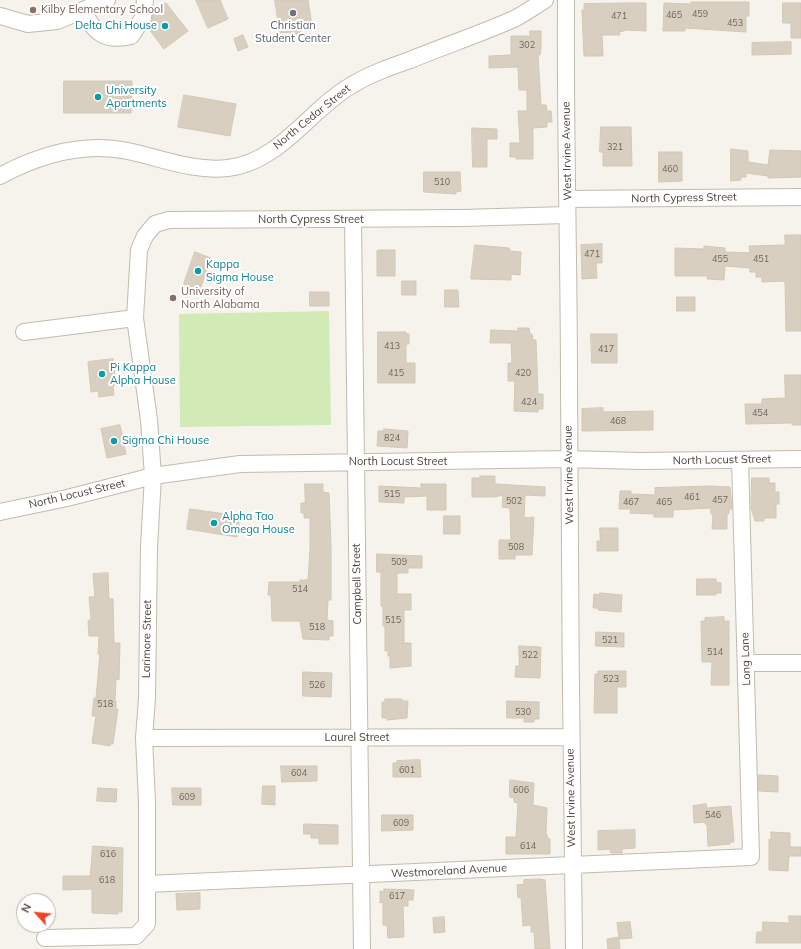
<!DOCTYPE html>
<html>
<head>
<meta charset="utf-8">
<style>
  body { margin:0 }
  #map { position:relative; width:801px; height:949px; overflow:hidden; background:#f6f3ec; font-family:Mulish,sans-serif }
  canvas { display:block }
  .north { position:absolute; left:16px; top:893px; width:40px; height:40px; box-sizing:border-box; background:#fff; border:1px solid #b7b4b0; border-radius:50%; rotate:297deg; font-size:11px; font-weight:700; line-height:16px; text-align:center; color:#4b4439 }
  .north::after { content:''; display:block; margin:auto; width:14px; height:18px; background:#fc3f1d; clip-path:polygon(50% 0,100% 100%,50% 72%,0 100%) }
</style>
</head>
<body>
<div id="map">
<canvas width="801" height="949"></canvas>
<div class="north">N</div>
</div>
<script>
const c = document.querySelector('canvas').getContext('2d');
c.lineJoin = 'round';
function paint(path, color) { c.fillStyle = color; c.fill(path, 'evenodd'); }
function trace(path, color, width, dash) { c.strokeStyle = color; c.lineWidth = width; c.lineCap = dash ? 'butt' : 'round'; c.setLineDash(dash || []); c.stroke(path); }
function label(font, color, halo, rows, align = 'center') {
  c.font = font + ' Mulish,sans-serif'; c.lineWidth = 4; c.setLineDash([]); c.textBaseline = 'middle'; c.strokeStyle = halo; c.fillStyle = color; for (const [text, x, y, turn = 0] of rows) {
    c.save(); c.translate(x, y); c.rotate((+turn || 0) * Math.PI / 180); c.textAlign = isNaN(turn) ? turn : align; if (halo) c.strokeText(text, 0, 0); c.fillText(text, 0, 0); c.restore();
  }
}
paint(new Path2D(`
  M329,311l2,114 -151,2 -1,-113z`), '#d2eab5');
const building = new Path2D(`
  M196,0h24l8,19 -20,9z
  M275,0h33l4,26 -11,2v6l-10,2 -1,-4 -10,1z
  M691,2h58v14h-3v16l-61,-4v3h-22l1,-28 27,1z
  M166,3l22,28 -24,18 -16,-21 4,-9 1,-7z
  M623,3h23v28l-19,-1 -8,2 1,3h-18l1,21h-19l-2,-46h2v-6z
  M783,3h18v35h-10v-15h-8z
  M530,31h11v17l-1,7h-2l3,50h5l1,6h4l1,11h-5v5l-14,1v31h-17v-2h-6v-14h10l-2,-32h9v-21h-8l-1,-23 -29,1v-12l22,-1v-19h19z
  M243,35l5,12 -10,4 -4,-12z
  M791,42v12l-39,1v-12z
  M64,81h68l-1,32h-67z
  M184,95l52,9 -6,32 -52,-9z
  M601,127h30l1,39h-29v-14h-3z
  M472,128l25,1v10h-10v28h-14z
  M731,149l17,2v11l20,3 2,-15 31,1v26l-33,1v-2l-22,-3v4h-5v3l-10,1z
  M659,152h23v29l-23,1z
  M424,172h36l1,19 -5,1v2l-32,-2z
  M785,235h16v96h-15l-1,-50 -23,1v-5h-6v-5h-6v-4l-25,-2 -1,14 -17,-1 1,-3h-33v-28l29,1v-3l21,2v4l25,1 -1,-7 36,-1z
  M602,244v19h-6l1,15 -15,1 -1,-34z
  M475,245l34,3 1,3 11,1 -1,23 -9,-1v6l-40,-1z
  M380,250h15v26h-18v-25z
  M195,252l16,6 -11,32 -16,-6z
  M402,281h14v14h-14z
  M445,290h13l1,17h-14z
  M310,292h19v14h-19z
  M677,297h18v14h-18z
  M518,328h11l1,6h2l1,6h3l2,54h5v15h-5v3l-24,-1 1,-30h-7v-18h4l-1,-20h-21l1,-13 27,1z
  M378,332h28v2h3v10h-3v19h9v20h-37z
  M591,334h26v29h-25z
  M113,359l3,26 -3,1 1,9 -15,2 -1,-6 -7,1 -3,-30z
  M785,375h16v50h-9v-2l-46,1 -1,-20h17v-5l23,-1z
  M603,408v4l50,-1v19l-71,1v-22z
  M120,425l6,29 -19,4 -6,-29z
  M384,429l24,2 -1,17 -30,-2 1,-15h5z
  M480,476h15v8l50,3v9l-20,-1 -1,23 10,-1 -2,38h-17v4h-16v-19h12l-1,-32 -8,-1 1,-12 -9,2h-22v-19h8z
  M752,478h17v5h6v9h4v12h-3v14h-12v3h-9l-4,-13z
  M305,484h18v8l6,1 2,53v54h-3l-1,20 6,1v15h-4v4l-26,-1 -3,-18h-28l-1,-26h-3l1,-13h31v-2h8l2,-30v-32h-6v-5h-3v-10h4z
  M421,484h25v26h-19v-14l-23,1v6l-25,-1v-16l42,2z
  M711,486l19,1 2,22h-3v5l-2,-1v16h-15l1,-15h-2v-6l-38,2v7h-19v-3l-24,-1 1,-4h-12l1,-18h11v3l24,1v-7z
  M190,509l50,7 -3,21 -50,-8z
  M444,516h16v18h-16z
  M600,528h18v23h-21v-10h3z
  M377,554l45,2v12h-14v5h-11v21h14v16h-7v33h7v23l-21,2v-12h-2v-5h-3v-25h-2v-20h-2v-34h-4z
  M108,573l1,26h4l1,44h6l-1,37 -3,-1 -1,21 1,1v8h2l-5,35h-3v2l-18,-3 4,-27h-4l2,-18h2l4,-44h-2l1,-18h-10l-1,-15 3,-2 -2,-22h6l-2,-23z
  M697,579h19v3l5,1v10h-5v2h-19z
  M600,593l22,2 -1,17 -23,-2v-2h-5l1,-14 5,1z
  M724,617v4h5v64h-18l1,-23h-10l-1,-41h4v-3z
  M596,632l28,1v14l-28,-1z
  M519,646l22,1 -1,31 -25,-1 1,-11h3z
  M598,671h28v16h-9v26h-23l1,-39h3z
  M303,672l29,1 -1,24 -28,-1z
  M385,699h17v2h6l-1,17 -20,2v-2h-5v-16h3z
  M507,701l32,1v17h-5v3h-10v-4h-17z
  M420,760l1,17h-28v-14h4v-2z
  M281,766h36v15l-35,1z
  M759,775l19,1v16l-19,-1z
  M510,780l24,3 -1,22 14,3 -1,25 2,5 2,1v15h-44v-17h10l2,-34 -4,-1v-4l-4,-1z
  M263,786h12v19l-13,-1z
  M98,788l19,1 -1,13 -19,-1z
  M172,788h29v17h-28z
  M706,804l1,4 24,-2 3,36h-4v2l-22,2 -1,-22h-2v-2l-11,1 -1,-17z
  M382,815h31v15l-31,1z
  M304,824l34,1v19h-19v-6h-8v-4h-7z
  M635,830v18l-13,1v4h-11l-1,-4 -12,1v-19z
  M771,832l19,1v14h11v9h-12l-1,15 -19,-1v-31l2,1z
  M93,846l30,2 -1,64h-4v2l-26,-1v-24l-29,1v-14h27z
  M541,879l4,1 5,69h-15l-1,-17h-3v-7l-8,1 -2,-29 -3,1 -1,-13 7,-1v-4z
  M384,889l30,1 -1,10h-5v6h-5l1,31 -16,1 -1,-13h-4v-23l-3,1v-12l4,1z
  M200,893v16l-23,1 -1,-16z
  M789,916h12v27h-45l1,-11h5l1,-10 26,1z
  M444,917l1,15 -11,1 -1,-15z
  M630,922l2,16 -13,1 1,10h-12l-1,-10 12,-2 -2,-14z`);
paint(building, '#d8cfc1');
trace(building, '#d3c7b4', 1);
const minor = new Path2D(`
  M566,0c-1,129 3,258 3,386 0,188 3,375 5,563
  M83,10c11,24 23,32 48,26l12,-18 2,-18
  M0,16l28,8 29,-3 50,-21
  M0,176c39,-21 83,-34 128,-25 33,7 65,21 100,17 52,-6 82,-59 124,-83 18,-11 38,-18 58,-25 34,-14 70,-26 104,-41 10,-5 21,-13 31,-19
  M567,199l234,-2
  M353,220l9,729
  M24,332l111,-14
  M0,512l67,-14 86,-22 87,-12 328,-5 72,2 161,-2
  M746,663h55
  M144,738l426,-1
  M147,884l604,-27 -11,-397
  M45,938l91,-2 11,-12v-122l-3,-64 3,-40 2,-151 4,-71 -4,-56 -14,-102 4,-68 6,-14 10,-12 14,-4 293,-2 105,-3`);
trace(minor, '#c2bbae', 18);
trace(minor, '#fff', 16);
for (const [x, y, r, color] of [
  [33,10,4,"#8d6e63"],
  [293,13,4,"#6b7280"],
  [165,26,4,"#0f9aa8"],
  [98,97,4,"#0f9aa8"],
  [198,271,4,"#0f9aa8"],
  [173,298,4,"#8d6e63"],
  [102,374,4,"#0f9aa8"],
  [114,441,4,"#0f9aa8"],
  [214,523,4,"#0f9aa8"]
]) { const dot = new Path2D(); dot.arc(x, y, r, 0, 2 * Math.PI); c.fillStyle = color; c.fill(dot); trace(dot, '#fff', 1.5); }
label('9px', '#6e675b', null, [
  ["459",700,14],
  ["465",674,15],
  ["471",619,16],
  ["453",735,23],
  ["302",527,45],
  ["321",615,147],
  ["460",670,169],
  ["510",442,182],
  ["471",592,254],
  ["455",720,259],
  ["451",761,259],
  ["413",392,346],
  ["417",606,349],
  ["415",396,373],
  ["420",523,373],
  ["424",529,402],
  ["454",760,413],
  ["468",618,421],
  ["824",392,438],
  ["515",392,494],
  ["461",692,497],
  ["457",720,500],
  ["502",514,501],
  ["467",631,502],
  ["465",664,502],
  ["508",516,547],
  ["509",399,562],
  ["514",300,589],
  ["515",393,620],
  ["518",317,627],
  ["521",610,640],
  ["514",715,652],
  ["522",530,655],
  ["523",611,679],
  ["526",317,685],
  ["518",105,704],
  ["530",523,712],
  ["601",407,770],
  ["604",299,773],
  ["606",521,790],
  ["609",187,797],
  ["546",713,815],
  ["609",401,823],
  ["614",528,846],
  ["616",108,854],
  ["618",107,880],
  ["617",397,896]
]);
label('11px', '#785e54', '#fff', [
  ["Kilby Elementary School",41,10],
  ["University of",181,292],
  ["North Alabama",181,305]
], 'left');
label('11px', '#0d838f', '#fff', [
  ["Delta Chi House",157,26,"right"],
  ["University",106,91],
  ["Apartments",106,104],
  ["Kappa",206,265],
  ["Sigma House",206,278],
  ["Pi Kappa",110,368],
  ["Alpha House",110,381],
  ["Sigma Chi House",122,441],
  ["Alpha Tao",222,517],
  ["Omega House",222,530]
], 'left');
label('11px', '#5b616d', '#fff', [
  ["Christian",293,26],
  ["Student Center",293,39]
]);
label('11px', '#4b4439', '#fff', [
  ["North Cedar Street",312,117,-39],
  ["West Irvine Avenue",567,151,-91],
  ["North Cypress Street",684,198,-1],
  ["North Cypress Street",311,220],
  ["North Locust Street",722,460,-1],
  ["North Locust Street",398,462],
  ["West Irvine Avenue",569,475,-91],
  ["North Locust Street",77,494,-13],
  ["Campbell Street",357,584,-91],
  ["Larimore Street",147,639,-89],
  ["Long Lane",746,659,-92],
  ["Laurel Street",357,738],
  ["West Irvine Avenue",571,798,-91],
  ["Westmoreland Avenue",449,871,-3]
]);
</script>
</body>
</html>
